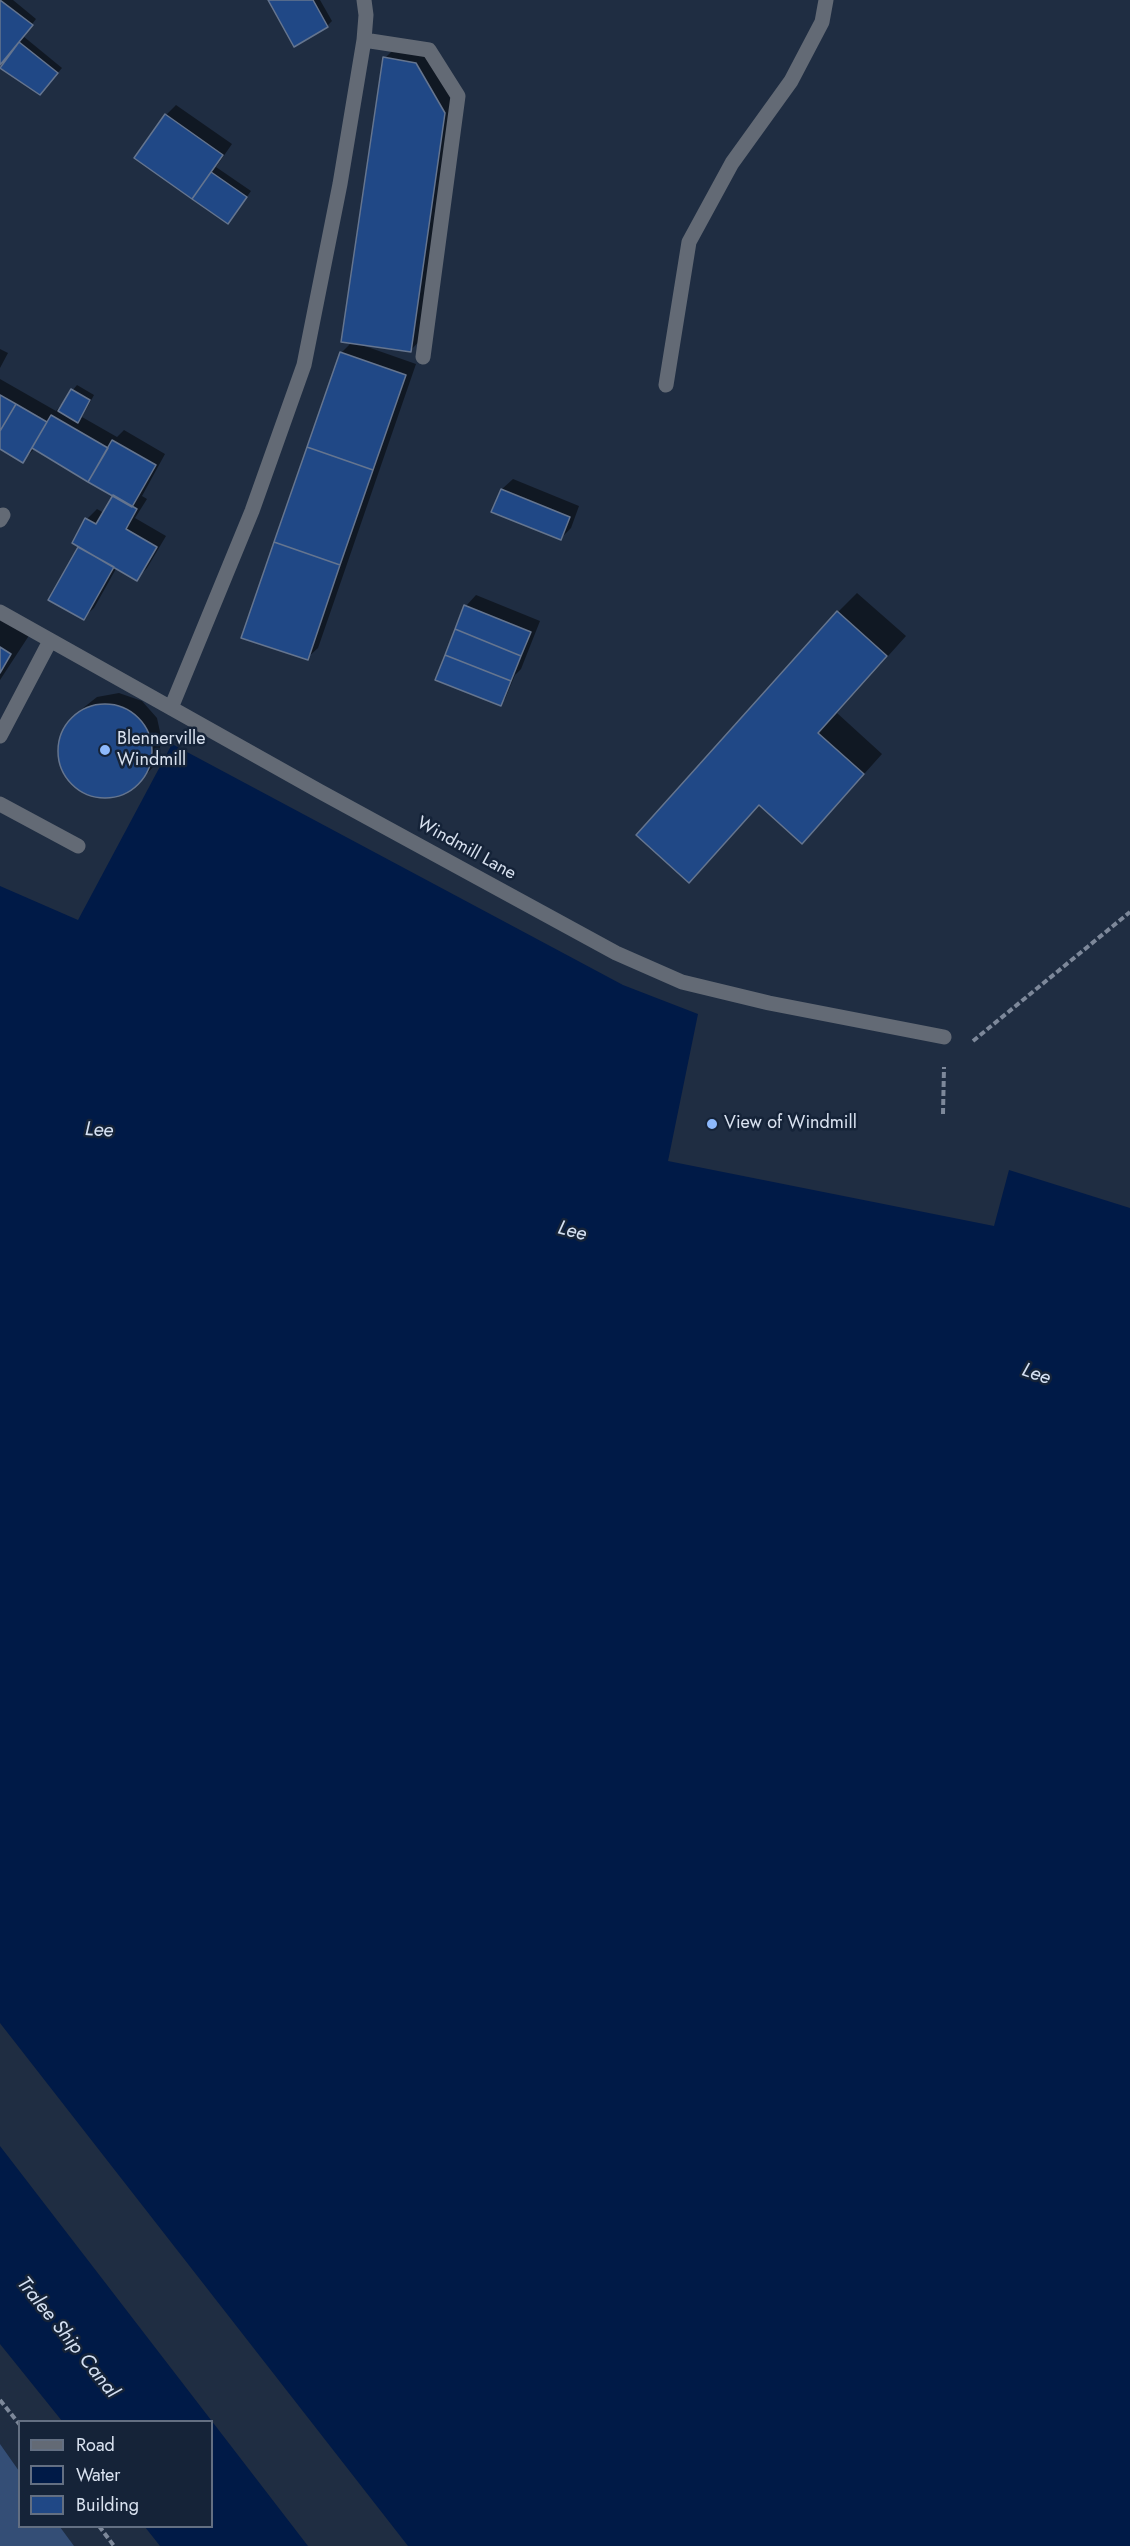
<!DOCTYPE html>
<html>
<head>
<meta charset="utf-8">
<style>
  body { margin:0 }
  #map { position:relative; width:1130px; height:2546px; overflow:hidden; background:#1f2d42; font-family:Jost,sans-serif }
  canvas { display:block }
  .legend { position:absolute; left:18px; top:2420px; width:195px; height:108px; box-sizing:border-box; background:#152338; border:2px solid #636f82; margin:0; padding:8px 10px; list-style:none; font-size:18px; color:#d9e2f0 }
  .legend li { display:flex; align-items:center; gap:12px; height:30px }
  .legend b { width:30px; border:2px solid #636f82 }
</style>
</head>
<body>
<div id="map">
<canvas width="1130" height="2546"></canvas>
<ul class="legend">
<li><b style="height:8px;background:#636a75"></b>Road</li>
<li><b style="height:16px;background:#001a47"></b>Water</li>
<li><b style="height:16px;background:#204886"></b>Building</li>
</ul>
</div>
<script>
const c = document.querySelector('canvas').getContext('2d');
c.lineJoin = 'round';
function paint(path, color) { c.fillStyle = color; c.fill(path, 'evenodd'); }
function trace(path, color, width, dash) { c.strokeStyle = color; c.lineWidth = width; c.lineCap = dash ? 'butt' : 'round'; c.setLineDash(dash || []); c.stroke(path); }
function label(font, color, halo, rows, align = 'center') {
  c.font = font + ' Jost,sans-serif'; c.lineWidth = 5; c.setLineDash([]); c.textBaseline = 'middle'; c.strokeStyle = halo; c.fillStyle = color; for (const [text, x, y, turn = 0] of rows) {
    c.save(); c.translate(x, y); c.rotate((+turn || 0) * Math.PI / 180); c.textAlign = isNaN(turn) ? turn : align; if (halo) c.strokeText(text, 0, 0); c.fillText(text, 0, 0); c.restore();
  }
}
paint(new Path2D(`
  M0,2444l19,27 1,55 40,1 14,19h-74z`), '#344e76');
paint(new Path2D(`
  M172,744l451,241 75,29 -30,147 326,65 15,-56 121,38v1338h-722l-408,-523v-1137l78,34z
  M0,2146l308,400h-148l-15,-19 67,-1v-104l-150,-1 -62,-77z`), '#001a47');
paint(new Path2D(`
  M0,0h13l23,19 -13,17 39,32 -22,25 -40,-27z
  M270,0h50l12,21 -5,5z
  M400,43l31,5 29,49 -35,238 -15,16 -51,-7 57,20 -98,284 -11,10 34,-305 11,-11 33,-284z
  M176,105l56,39 -16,23 35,24 -19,27 -66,-103z
  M0,349l8,4 -8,15z
  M0,379l56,32 21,-26 17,10 -12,22 35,20 7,-7 41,24 -23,42 5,3 -12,19 31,18 -19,32 -10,11 -20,-12 -23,41 -11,10 -33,-19 30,-52 7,-28 10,-10 7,4 11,-19 -80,-46 -12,13 -23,-13z
  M513,479l66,27 -8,22 -11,11 -67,-27 9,-23z
  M857,593l49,43 -69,77 45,41 -61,68 -61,-18 78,-192z
  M476,595l64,26 -19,48 -6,6 -10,24 -5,5 -34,-98z
  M0,617l30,17 -30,46z
  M119,693l23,8 15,17 5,23 -8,25 -11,12 -20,15 -23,4 -23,-10 -15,-17 -3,-23 8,-24 11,-11 19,-15z`), '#0007');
const building = new Path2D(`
  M0,0l33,25 -33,40z
  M268,0h45l15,27 -34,20z
  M19,42l39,31 -18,22 -40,-27z
  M383,57l33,6 29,50 -34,239 -70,-10z
  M165,114l58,41 -31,44 -58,-41z
  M211,172l36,25 -19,27 -36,-25z
  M340,352l66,23 -33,95 -66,-23z
  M71,389l19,11 -12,23 -20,-12z
  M0,395l16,9 -16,27z
  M16,404l31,18 -24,41 -23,-14v-18z
  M51,415l57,33 -20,34 -56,-34z
  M112,440l44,25 -24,42 -44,-25z
  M307,447l66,23 -33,95 -66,-23z
  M501,489l69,28 -9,23 -70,-28z
  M113,495l24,14 -11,20 31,18 -20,34 -65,-38 13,-25 11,6z
  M274,542l66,23 -32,95 -67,-22z
  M78,547l36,20 -30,53 -36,-20z
  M464,605l67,27 -10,24 -66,-27z
  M837,611l50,45 -69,77 46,41 -62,70 -43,-39 -70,78 -53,-48z
  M455,629l66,27 -10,25 -66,-26z
  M0,647l11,7 -11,19z
  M445,655l66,26 -10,25 -66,-26z
  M58 751a47 47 0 1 1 94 0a47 47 0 1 1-94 0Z`);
paint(building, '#204886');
trace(building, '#65758f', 1.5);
trace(new Path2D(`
  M973,1041l157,-129
  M943,1114l1,-47
  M0,2400l20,25
  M99,2526l15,20`), '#7d889a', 4, [6, 3]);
trace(new Path2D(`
  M364,40l65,10 29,46 -35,261
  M666,385l23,-143 43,-79 59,-82 31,-59 4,-22
  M0,520l3,-5
  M0,612l319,179 297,162 66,29 87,21 175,34
  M171,708l81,-197 52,-146 36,-181 24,-144 2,-25 -2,-15
  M0,736l50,-95
  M0,804l78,42`), '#636a75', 15);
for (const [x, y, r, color] of [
  [105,750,6,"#8db9fc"],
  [712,1124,6,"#8db9fc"]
]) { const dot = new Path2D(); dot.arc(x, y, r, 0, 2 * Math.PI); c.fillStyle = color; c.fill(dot); trace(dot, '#152338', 2); }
label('18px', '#d9e2f0', '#152338', [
  ["Blennerville",117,740],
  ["Windmill",117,761],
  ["View of Windmill",724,1124]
], 'left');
label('18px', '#d9e2f0', '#152338', [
  ["Windmill Lane",466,849,29]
]);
label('italic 20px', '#d5e1f3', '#152338', [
  ["Lee",99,1131,3],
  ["Lee",572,1232,15],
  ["Lee",1036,1375,19],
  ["Tralee Ship Canal",67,2338,51]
]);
</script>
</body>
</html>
